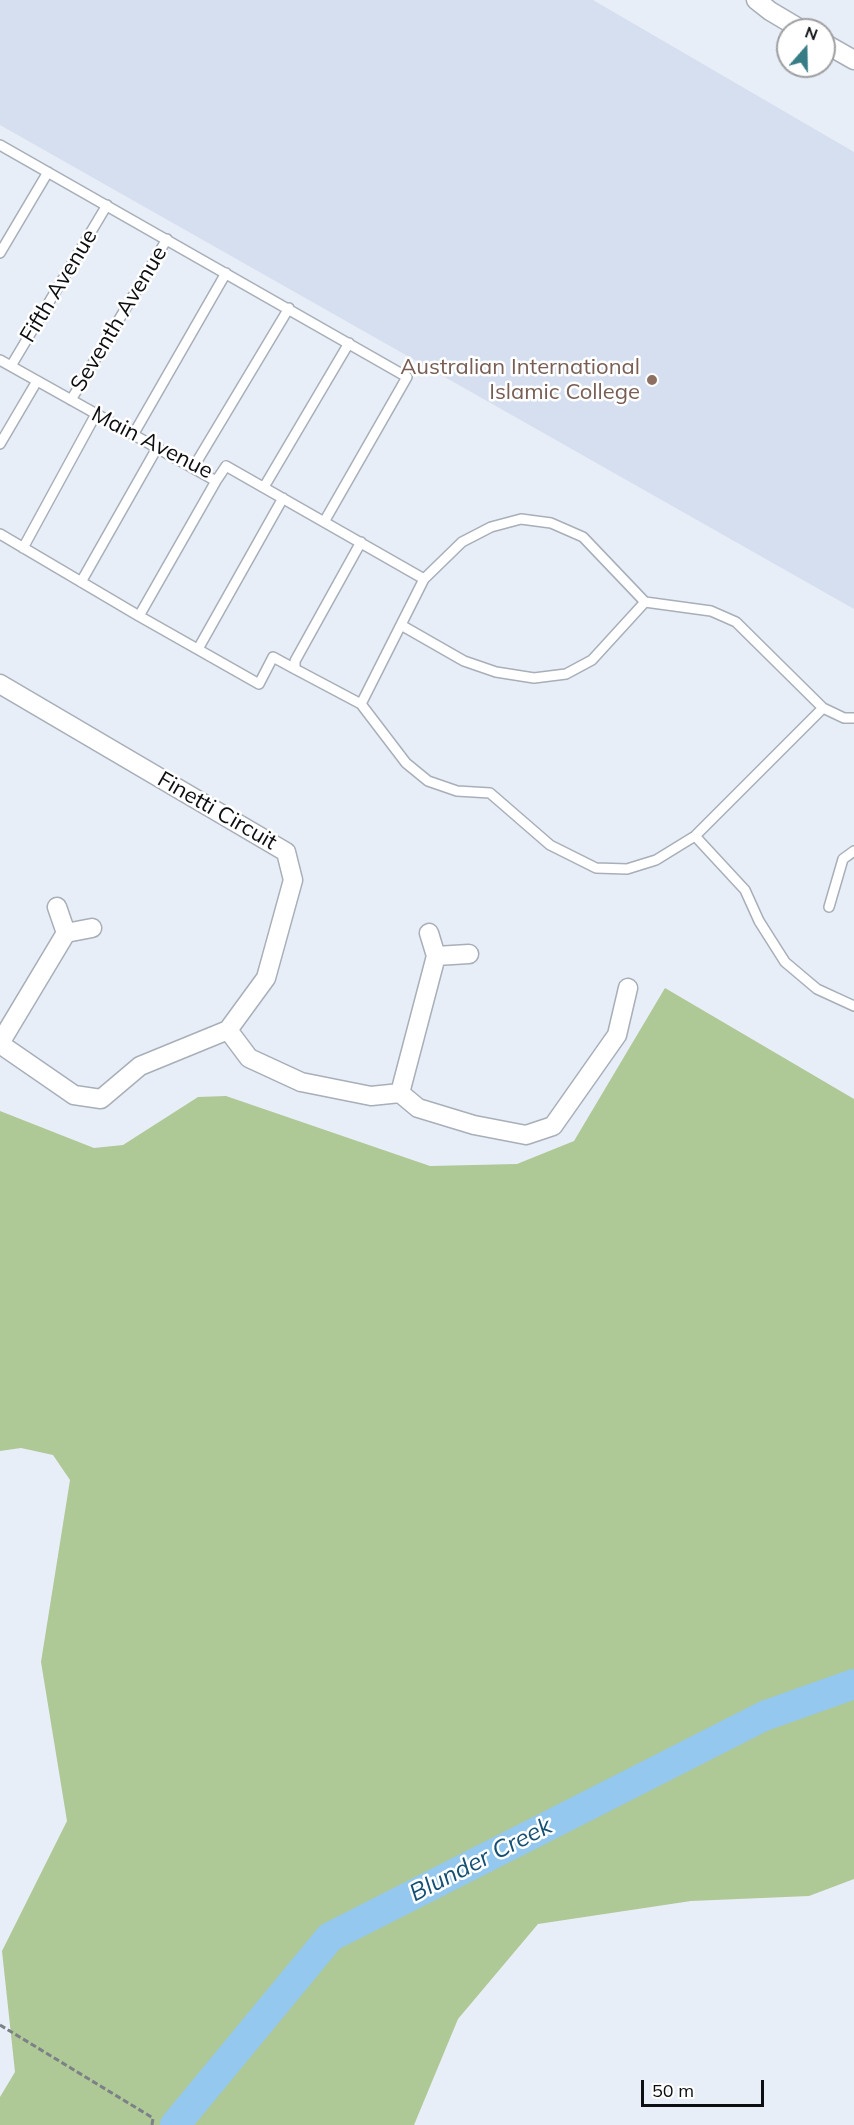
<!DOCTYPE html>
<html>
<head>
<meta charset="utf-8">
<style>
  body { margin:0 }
  #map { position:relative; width:854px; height:2125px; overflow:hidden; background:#e8eef8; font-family:Mulish,sans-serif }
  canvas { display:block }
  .north { position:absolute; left:776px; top:18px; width:60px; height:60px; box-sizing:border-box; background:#fff; border:2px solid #9e9fa0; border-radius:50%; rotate:20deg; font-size:16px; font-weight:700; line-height:24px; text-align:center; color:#0c0e11 }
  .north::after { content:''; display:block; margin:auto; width:21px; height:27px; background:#367d86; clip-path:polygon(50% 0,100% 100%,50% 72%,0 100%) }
  .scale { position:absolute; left:641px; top:2080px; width:123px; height:27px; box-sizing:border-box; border:3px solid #0c0e11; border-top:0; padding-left:8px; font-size:18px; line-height:21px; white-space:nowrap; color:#0c0e11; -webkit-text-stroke:4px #fff; paint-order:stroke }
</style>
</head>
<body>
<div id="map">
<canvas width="854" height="2125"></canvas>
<div class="north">N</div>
<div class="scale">50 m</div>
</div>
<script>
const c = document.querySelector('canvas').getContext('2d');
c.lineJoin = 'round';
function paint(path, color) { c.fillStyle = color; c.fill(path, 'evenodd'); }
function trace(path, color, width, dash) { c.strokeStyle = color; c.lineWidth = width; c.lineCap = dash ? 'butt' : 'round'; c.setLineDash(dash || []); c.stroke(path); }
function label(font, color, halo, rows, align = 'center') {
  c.font = font + ' Mulish,sans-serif'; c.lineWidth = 5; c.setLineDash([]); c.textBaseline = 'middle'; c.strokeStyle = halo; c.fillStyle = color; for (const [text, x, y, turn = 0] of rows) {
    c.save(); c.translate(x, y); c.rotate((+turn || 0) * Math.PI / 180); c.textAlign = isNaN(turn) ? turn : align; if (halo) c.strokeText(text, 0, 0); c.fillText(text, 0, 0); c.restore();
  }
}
paint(new Path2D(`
  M0,0h593l261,152v457l-854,-484z`), '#d5dfef');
paint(new Path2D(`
  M665,988l189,111v780l-45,17 -118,5 -153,23 -80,95 -44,106h-414v-28l15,-25 -13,-121 65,-130 -26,-159 29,-182 -17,-25 -32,-7 -21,3v-340l94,37 29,-3 75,-48 28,-1 204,70 87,-2 57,-23z`), '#aec896');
trace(new Path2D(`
  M175,2125l155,-188 434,-221 90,-32`), '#94c8ee', 30);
const service = new Path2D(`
  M0,145l407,232 -83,145
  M0,253l48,-81
  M0,360l216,121 10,-15 198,113
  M11,366l96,-161
  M71,400l96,-161
  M133,435l93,-162
  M0,444l37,-63
  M193,468l96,-160
  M216,481l-77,135 120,68 14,-27 22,12
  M264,487l85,-144
  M0,534l139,82
  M361,542l-66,119v8l66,35 45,59 22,18 29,10 33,2 60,52 46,23 31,1 29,-9 39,-24 128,-128
  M23,548l73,-134
  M81,582l76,-134
  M401,625l63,36 32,11 38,6 32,-4 26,-14 53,-58
  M198,649l85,-151
  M361,704l63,-125 38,-37 29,-15 30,-8 30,4 32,14 62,65 66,9 25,11 87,86 21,10h10
  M695,836l50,54 14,31 26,41 32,27 37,17
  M829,907l14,-48 11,-8`);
const minor = new Path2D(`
  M756,0l14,11 32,19
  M824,43l30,17
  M0,684l286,168 7,28 -27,98 -38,52 -88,36 -39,33 -27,-4 -74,-51
  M57,907l9,26
  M436,956l33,-2
  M228,1030l21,28 52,24 70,14 29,-3 36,-137 -7,-23
  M0,1043l66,-110 26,-5
  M400,1093l18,15 56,17 52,10 27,-9 64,-91 11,-47`);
trace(service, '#a8afb8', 12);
trace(minor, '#a8afb8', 21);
trace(new Path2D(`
  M0,2025l153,93 -1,7`), '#7c8087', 3, [6, 3]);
trace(service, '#fff', 9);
trace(minor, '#fff', 18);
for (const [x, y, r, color] of [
  [652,380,6,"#8d6e63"]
]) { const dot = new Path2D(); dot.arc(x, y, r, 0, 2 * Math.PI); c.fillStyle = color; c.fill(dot); trace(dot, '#fff', 2); }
label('22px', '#0c0e11', '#fff', [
  ["Fifth Avenue",59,286,-59],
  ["Seventh Avenue",119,319,-59],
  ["Main Avenue",152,443,27],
  ["Finetti Circuit",217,811,30]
]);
label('22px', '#785e54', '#fff', [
  ["Australian International",640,367],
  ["Islamic College",640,392]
], 'right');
label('italic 24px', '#135074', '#fff', [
  ["Blunder Creek",481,1860,-27]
]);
</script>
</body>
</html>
